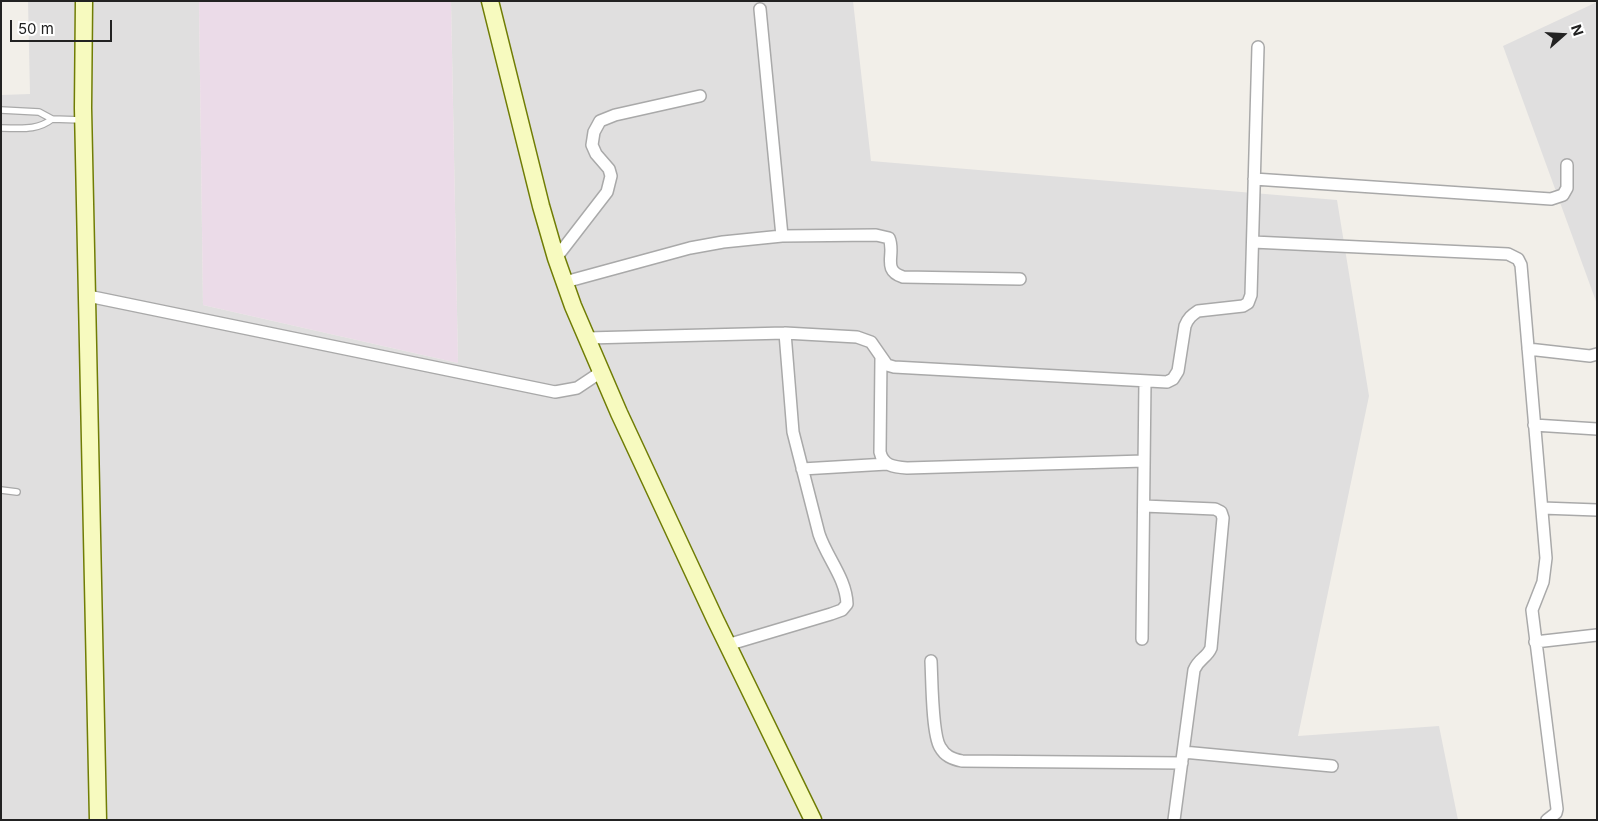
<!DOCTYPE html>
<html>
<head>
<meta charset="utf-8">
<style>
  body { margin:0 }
  #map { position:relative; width:1598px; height:821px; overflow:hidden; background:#f2efe9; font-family:Inter,sans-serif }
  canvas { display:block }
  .frame { position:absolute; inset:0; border:2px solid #222; pointer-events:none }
  .north { position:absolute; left:1538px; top:10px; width:50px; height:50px; -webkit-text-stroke:4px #fff; paint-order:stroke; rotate:71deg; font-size:14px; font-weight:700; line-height:20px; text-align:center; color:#222 }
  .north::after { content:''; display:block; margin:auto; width:18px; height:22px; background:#222; clip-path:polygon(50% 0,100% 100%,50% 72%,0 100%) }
  .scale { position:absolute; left:10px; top:20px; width:102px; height:22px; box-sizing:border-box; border:2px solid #222; border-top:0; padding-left:6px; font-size:15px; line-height:18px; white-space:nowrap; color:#222; -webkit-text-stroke:4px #fff; paint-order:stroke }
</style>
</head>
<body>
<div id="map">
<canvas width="1598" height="821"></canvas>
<div class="frame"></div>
<div class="north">N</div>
<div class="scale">50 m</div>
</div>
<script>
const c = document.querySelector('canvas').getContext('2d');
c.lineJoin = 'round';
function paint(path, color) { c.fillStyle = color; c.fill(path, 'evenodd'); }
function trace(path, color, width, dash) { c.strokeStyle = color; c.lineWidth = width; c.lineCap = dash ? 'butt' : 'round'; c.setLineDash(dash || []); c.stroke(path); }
paint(new Path2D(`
  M28,1h171l4,304 255,58 -7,-362h402l18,160 466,39 32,196 -71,340 141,-10 19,94h-1457v-725l29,-1z
  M1597,2v302l-94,-258z`), '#e0dfdf');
paint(new Path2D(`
  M199,1h252l7,362 -255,-58z`), '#ebdbe8');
const lane = new Path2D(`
  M1,110l38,2 13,7 30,1
  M1,128c19,0 36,3 51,-9
  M1,490l16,2`);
const street = new Path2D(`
  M760,9l22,227
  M1254,179l297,20 12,-4 4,-7v-23
  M1253,242l255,12 10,5 3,6 25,293 -3,24 -11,28 25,199 -1,4 -9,7
  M556,258l51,-66 4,-16 -2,-7 -13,-15 -4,-9 2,-13 6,-11 15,-6 85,-19
  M565,282l125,-34 33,-6 59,-6 94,-1 13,3c7,16 -8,32 14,39l117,2
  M88,296l467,96 22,-4 24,-16
  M587,338l198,-5 72,4 14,5 16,23 7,2 273,15 6,-3 5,-8 7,-45c3,-8 7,-11 13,-15l45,-5 5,-3 3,-8 7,-248
  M1528,349l62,7 7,-2
  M881,358l-1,94c3,14 14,15 27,16l237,-7
  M1534,425l63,4
  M802,469l85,-5
  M1144,506l71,3 6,3 2,6 -12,130c-4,10 -12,10 -17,22l-20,150
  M1542,508l55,2
  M1142,639l3,-258
  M1535,642l62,-7
  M727,645l104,-31 11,-4 5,-6c-1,-26 -20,-46 -28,-70l-26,-102 -8,-99
  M931,661c1,18 1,73 9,86 5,9 12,12 22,14l220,2
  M1183,752l149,14`);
const secondary = new Path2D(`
  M84,1l-1,107 15,712
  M490,1l51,205 15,52 17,48 46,107 96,206 98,201`);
trace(lane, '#a9a9a9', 8);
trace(street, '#a9a9a9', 14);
trace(secondary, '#707d05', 19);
trace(lane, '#fff', 5.5);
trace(street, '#fff', 11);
trace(secondary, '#f7fabf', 16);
</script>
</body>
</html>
